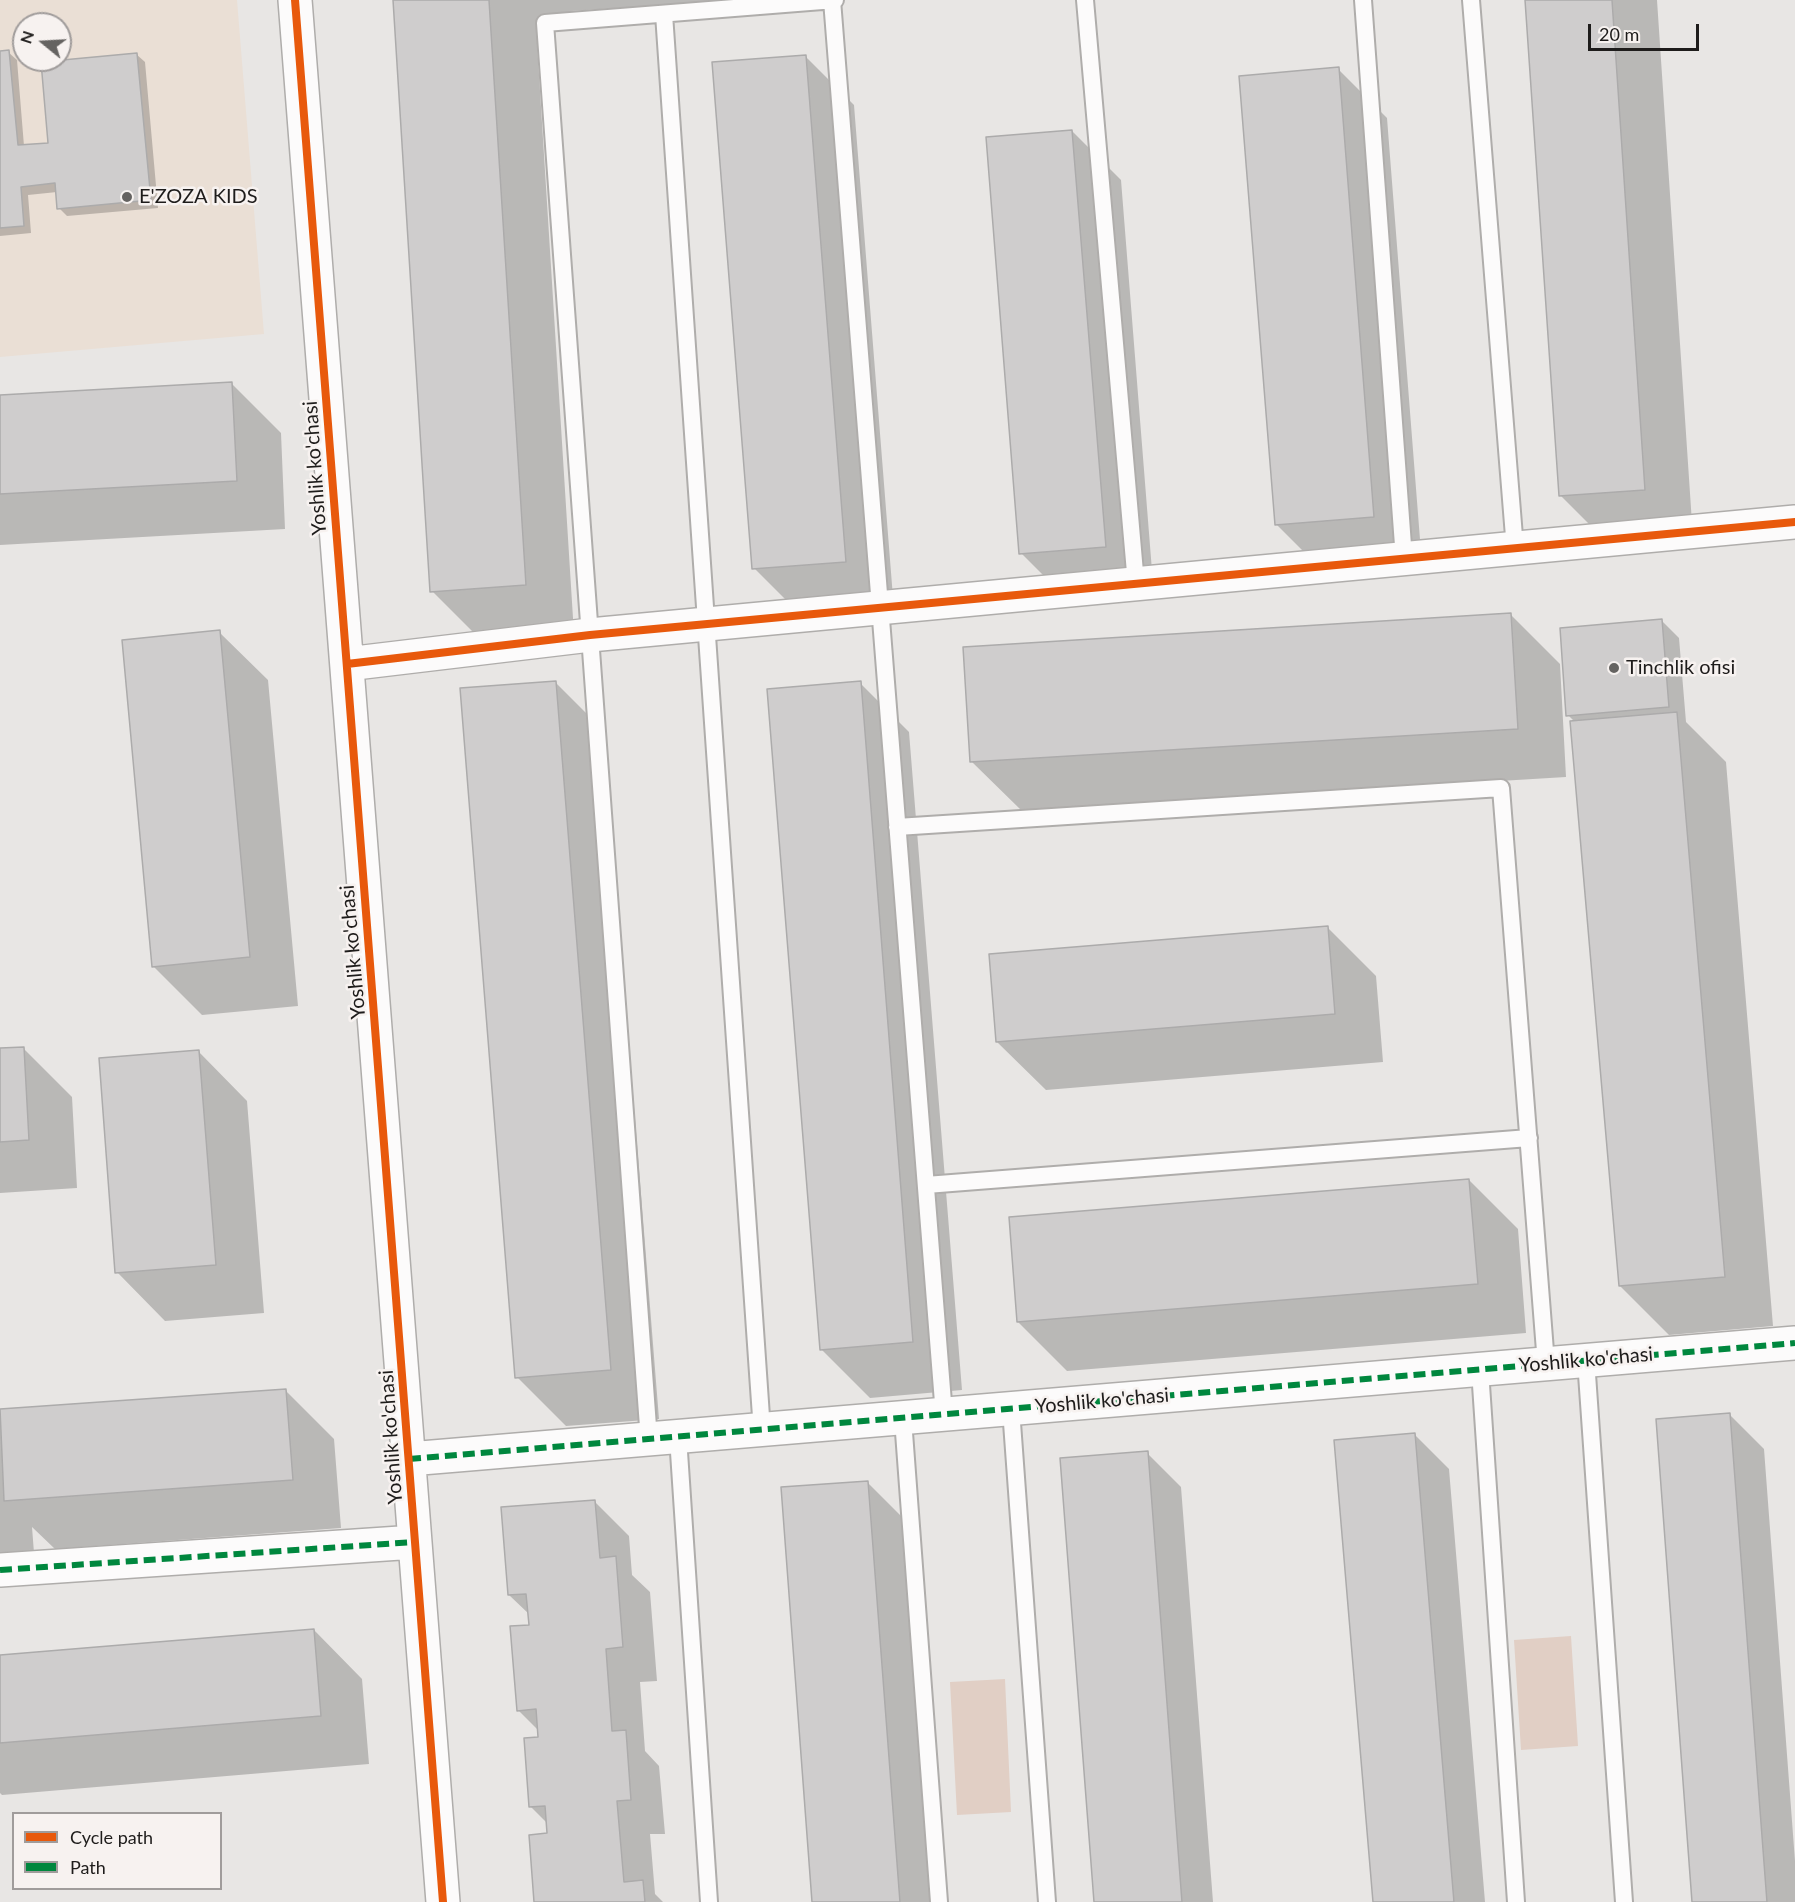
<!DOCTYPE html>
<html>
<head>
<meta charset="utf-8">
<style>
  body { margin:0 }
  #map { position:relative; width:1795px; height:1902px; overflow:hidden; background:#e8e6e4; font-family:Lato,sans-serif }
  canvas { display:block }
  .legend { position:absolute; left:12px; top:1812px; width:210px; height:78px; box-sizing:border-box; background:#f7f2f0; border:2px solid #a09c9b; margin:0; padding:8px 10px; list-style:none; font-size:18px; color:#1e1c1b }
  .legend li { display:flex; align-items:center; gap:12px; height:30px }
  .legend b { width:30px; border:2px solid #a09c9b }
  .north { position:absolute; left:12px; top:12px; width:60px; height:60px; box-sizing:border-box; background:#f7f2f0; border:2px solid #a09c9b; border-radius:50%; rotate:288deg; font-size:16px; font-weight:700; line-height:24px; text-align:center; color:#1e1c1b }
  .north::after { content:''; display:block; margin:auto; width:21px; height:27px; background:#656361; clip-path:polygon(50% 0,100% 100%,50% 72%,0 100%) }
  .scale { position:absolute; left:1588px; top:24px; width:111px; height:27px; box-sizing:border-box; border:3px solid #1e1c1b; border-top:0; padding-left:8px; font-size:18px; line-height:21px; white-space:nowrap; color:#1e1c1b; -webkit-text-stroke:4px #f7f2f0; paint-order:stroke }
</style>
</head>
<body>
<div id="map">
<canvas width="1795" height="1902"></canvas>
<ul class="legend">
<li><b style="height:8px;background:#e8590c"></b>Cycle path</li>
<li><b style="height:8px;background:#00873e"></b>Path</li>
</ul>
<div class="north">N</div>
<div class="scale">20 m</div>
</div>
<script>
const c = document.querySelector('canvas').getContext('2d');
c.lineJoin = 'round';
function paint(path, color) { c.fillStyle = color; c.fill(path, 'evenodd'); }
function trace(path, color, width, dash) { c.strokeStyle = color; c.lineWidth = width; c.lineCap = dash ? 'butt' : 'round'; c.setLineDash(dash || []); c.stroke(path); }
function label(font, color, halo, rows, align = 'center') {
  c.font = font + ' Lato,sans-serif'; c.lineWidth = 5; c.setLineDash([]); c.textBaseline = 'middle'; c.strokeStyle = halo; c.fillStyle = color; for (const [text, x, y, turn = 0] of rows) {
    c.save(); c.translate(x, y); c.rotate((+turn || 0) * Math.PI / 180); c.textAlign = isNaN(turn) ? turn : align; if (halo) c.strokeText(text, 0, 0); c.fillText(text, 0, 0); c.restore();
  }
}
paint(new Path2D(`
  M0,0h237l27,334 -264,23zM24,24h36v36h-36z`), '#eadfd5');
paint(new Path2D(`
  M1571,1636l7,110 -57,4 -7,-110z
  M1005,1679l6,133 -54,3 -7,-133z`), '#e1cfc5');
paint(new Path2D(`
  M395,0h339l-163,11 -34,32 37,591 -93,6 -49,-49z
  M1526,0h131l36,538 -84,6 -49,-49z
  M8,52l9,8 7,86 26,-2 86,-90 9,8 13,146 -91,8 -8,-8 -2,-16 -29,3 3,38 -31,3v-183z
  M805,56l49,49 40,505 -91,7 -49,-49z
  M1338,69l49,49 35,447 -97,8 -49,-49z
  M1072,131l49,49 33,416 -84,6 -49,-49z
  M232,384l49,49 4,96 -285,16v-149z
  M1511,615l49,49 6,113 -545,33 -49,-48z
  M1662,621l17,17 7,84 40,40 47,564 -104,9 -49,-49 -45,-564 -7,-7z
  M219,632l49,48 30,326 -96,9 -49,-49z
  M555,682l49,49 55,688 -93,7 -49,-49z
  M860,683l49,49 53,658 -92,8 -49,-49z
  M1327,927l49,49 7,86 -337,28 -49,-48z
  M23,1048l49,49 5,91 -77,5v-143z
  M199,1052l48,49 17,212 -99,8 -48,-49z
  M1469,1180l49,49 8,104 -459,38 -49,-49z
  M285,1390l49,49 7,89 -286,21 -23,-22 2,26 -34,3v-145z
  M1730,1415l34,34 31,412v41h-102z
  M1415,1435l34,34 36,433h-111z
  M1147,1453l34,34 32,415h-117z
  M867,1482l34,34 30,386h-117z
  M595,1502l34,34 3,39 18,17 7,89 -17,1 5,69 14,15 6,68h-15l5,60 8,8h-128l14,-67 -1,-11 -18,-18 9,-75 -21,-21 13,-84 -1,-11 -21,-20z
  M314,1630l48,49 7,85 -367,31 -2,-2v-137z`), '#0003');
const building = new Path2D(`
  M393,0h96l37,585 -96,7z
  M1525,0h87l33,490 -86,6z
  M9,50l9,95 30,-2 -7,-81 96,-9 14,147 -94,9 -2,-26 -34,4 3,39 -24,2v-177z
  M806,55l40,507 -94,7 -40,-507z
  M1339,67l35,450 -99,8 -36,-449z
  M1072,130l34,417 -87,7 -33,-417z
  M232,382l5,99 -237,13v-99z
  M1511,613l7,116 -548,33 -7,-115z
  M1662,619l7,88 -103,9 -6,-88z
  M220,630l30,327 -98,10 -30,-327z
  M556,681l55,689 -96,8 -55,-690z
  M861,681l52,661 -93,8 -53,-661z
  M1677,712l48,565 -106,9 -49,-565z
  M1328,926l7,88 -339,28 -7,-88z
  M24,1047l5,93 -29,2v-94z
  M199,1050l17,215 -101,8 -16,-215z
  M1469,1179l9,105 -461,38 -8,-105z
  M286,1389l7,91 -289,21 -4,-92z
  M1730,1413l37,489h-75l-36,-483z
  M1415,1433l39,469h-81l-39,-462z
  M1148,1451l34,451h-88l-34,-444z
  M868,1481l32,421h-88l-31,-415z
  M595,1500l5,58 16,-2 7,91 -17,2 6,82 14,-1 5,70 -14,1 7,81 19,-2 2,22h-111l-5,-67 18,-2 -2,-27 -16,1 -5,-69 14,-1 -2,-28 -19,2 -7,-85 19,-1 -3,-31 -18,1 -7,-88z
  M314,1629l7,87 -321,27v-88z`);
paint(building, '#cfcdcd');
trace(building, '#acabab', 1.5);
const lane = new Path2D(`
  M832,0l112,1415
  M1085,0l51,584
  M1363,0l41,559
  M1471,0l44,549
  M664,14l98,1417
  M897,827l604,-39 45,576
  M926,1185l603,-47
  M1586,1360l38,542
  M1480,1370l36,532
  M1011,1409l36,493
  M903,1419l36,483
  M678,1437l31,465
  M649,1440l-104,-1417 290,-23`);
const street = new Path2D(`
  M295,0l148,1902
  M347,664l243,-29 1205,-113
  M409,1459l1386,-116
  M0,1570l415,-28`);
trace(lane, '#afadab', 20);
trace(street, '#afadab', 36);
trace(lane, '#fcfbfb', 16);
trace(street, '#fcfbfb', 33);
trace(new Path2D(`
  M409,1459l1386,-116
  M0,1570l415,-28`), '#00873e', 6, [12, 6]);
trace(new Path2D(`
  M295,0l148,1902
  M347,664l243,-29 1205,-113`), '#e8590c', 8);
for (const [x, y, r, color] of [
  [127,197,6,"#656361"],
  [1614,668,6,"#656361"]
]) { const dot = new Path2D(); dot.arc(x, y, r, 0, 2 * Math.PI); c.fillStyle = color; c.fill(dot); trace(dot, '#f7f2f0', 2); }
label('20px', '#1e1c1b', '#f7f2f0', [
  ["E'ZOZA KIDS",139,197],
  ["Tinchlik ofisi",1626,668]
], 'left');
label('20px', '#1e1c1b', '#f7f2f0', [
  ["Yoshlik ko'chasi",315,468,-94],
  ["Yoshlik ko'chasi",353,952,-95],
  ["Yoshlik ko'chasi",1586,1360,-5],
  ["Yoshlik ko'chasi",1102,1401,-5],
  ["Yoshlik ko'chasi",391,1437,-94]
]);
</script>
</body>
</html>
